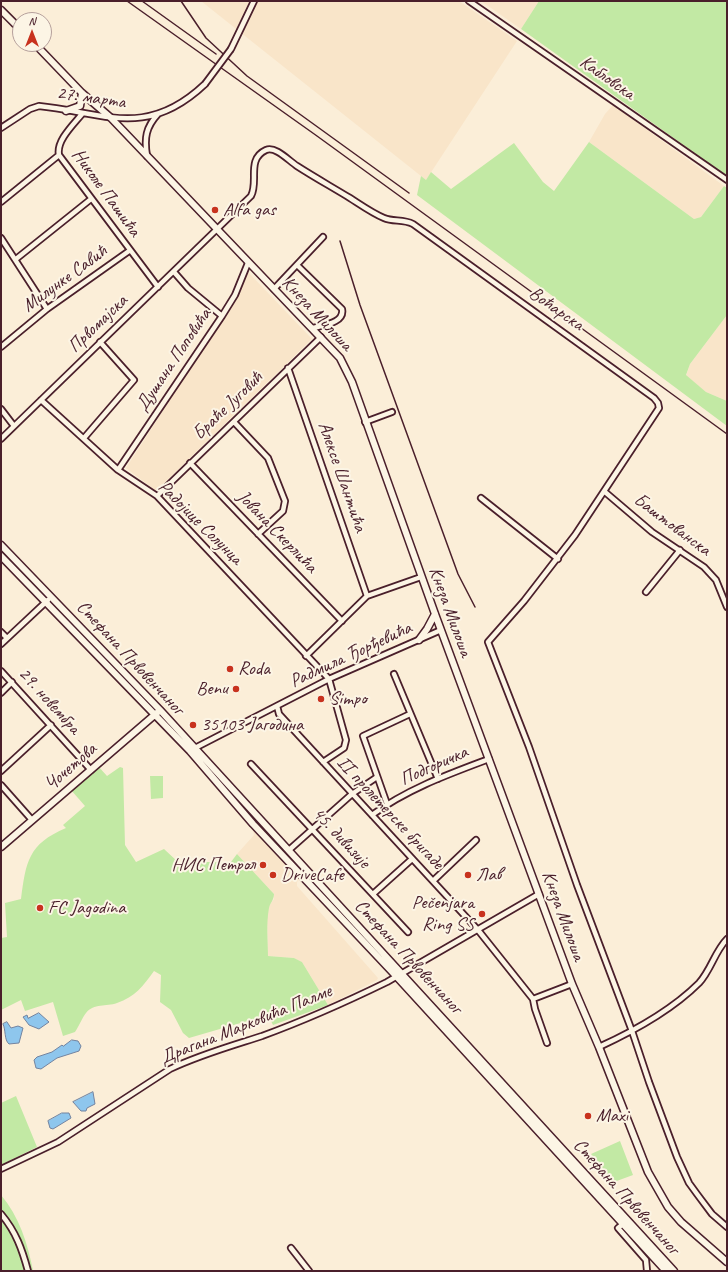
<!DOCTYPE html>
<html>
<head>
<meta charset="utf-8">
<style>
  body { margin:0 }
  #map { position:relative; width:728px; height:1272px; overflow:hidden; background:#fbeed8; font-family:Caveat,sans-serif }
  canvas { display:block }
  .frame { position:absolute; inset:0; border:2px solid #4a1f2b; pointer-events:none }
  .north { position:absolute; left:12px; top:12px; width:40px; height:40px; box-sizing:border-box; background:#fcf5e5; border:1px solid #b59f9b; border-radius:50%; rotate:0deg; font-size:11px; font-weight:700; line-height:16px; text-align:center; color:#4a1f2b }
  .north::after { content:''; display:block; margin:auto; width:14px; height:18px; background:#c8321e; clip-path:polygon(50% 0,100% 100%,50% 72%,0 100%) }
</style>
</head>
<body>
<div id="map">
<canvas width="728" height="1272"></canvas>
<div class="frame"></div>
<div class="north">N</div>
</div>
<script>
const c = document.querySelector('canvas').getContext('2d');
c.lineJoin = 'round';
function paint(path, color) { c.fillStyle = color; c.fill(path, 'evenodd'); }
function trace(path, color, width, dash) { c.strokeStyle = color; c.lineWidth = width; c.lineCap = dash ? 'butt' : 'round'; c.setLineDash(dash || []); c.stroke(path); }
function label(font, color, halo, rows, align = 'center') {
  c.font = font + ' Caveat,sans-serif'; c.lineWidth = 4; c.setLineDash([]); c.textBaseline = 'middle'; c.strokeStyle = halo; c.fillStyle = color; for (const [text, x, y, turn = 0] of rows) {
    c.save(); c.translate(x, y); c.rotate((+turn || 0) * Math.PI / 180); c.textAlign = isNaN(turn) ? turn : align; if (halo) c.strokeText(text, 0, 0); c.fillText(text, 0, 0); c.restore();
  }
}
paint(new Path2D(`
  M201,1h258l58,40 -91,139z
  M481,1h58l-18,28z
  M613,105l111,81 -23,31 -7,2 -105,-77 16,-28z
  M248,272l64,67 -156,152 -30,-23 110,-170z
  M727,315v86l-21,-9 -20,-16 4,-12z
  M252,826l48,52 -3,4v4l81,92 -1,2 -49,25 -26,-43 -8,-4 -26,-2 -1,-38 2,-12 5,-7v-5l-37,-40 17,-19z`), '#f9e5c9');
paint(new Path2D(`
  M539,1h188v173h-3l-203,-145z
  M589,142l105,77 7,-2 23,-31 3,2v127l-37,49 -4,11 20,17 21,9v25l-310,-231 4,-19 5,4 5,-8 20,17 63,-46 29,39 11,9z
  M98,766l9,10 13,-9 3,1 2,77 11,17 28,-13 14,13h53l6,-8 37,40c0,6 -4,9 -5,14 -3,16 -1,32 -1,48l26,2 8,4 26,43 -55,20 -5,-10 -79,23 -6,-5 -12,-23 -11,-8 1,-27 -7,-4c-11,15 -19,26 -37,32 -11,4 -23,0 -31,10 -4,5 -7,13 -11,19l-12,4 -10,-34 -28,9 -4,-11 -20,10v-72l6,-1 -2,-34 16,-4c5,-37 7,-55 45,-71l-3,-3 22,-19 -14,-16z
  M150,776h13v22l-12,1z
  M16,1096l21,51 -36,18v-62z
  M620,1141l13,34 -19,7 -23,-28z
  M1,1195c18,21 27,49 32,76h-32z`), '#c2e9a4');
const water = new Path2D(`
  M39,1013l10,9 -10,7 -10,-4 -6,-8 4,-2 1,3z
  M7,1022l4,6 7,-2 5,2 -4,15 -10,1c-5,-4 -3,-14 -6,-20z
  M72,1040l6,1 3,5 -2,5 -22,7 -16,11 -5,-1 -2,-8 3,-3 15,-5 10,-7 1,1z
  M93,1092l2,12 -8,4 -1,3h-5l-8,-9z
  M62,1113h7l2,5 -18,11 -3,-1 -2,-7z`);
paint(water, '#8ec6ed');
trace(water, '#73839f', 1);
const street = new Path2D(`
  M469,1l258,179
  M231,49l23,-48
  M82,114c-9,11 -26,27 -23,41l99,132
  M1,128l29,-19 9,-3c66,7 108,33 166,-22
  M147,156c-3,-18 -1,-29 11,-42
  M1,202l58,-47
  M1,238l46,71
  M16,259l75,-60
  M297,265l45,44c3,14 -19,16 -29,19
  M174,272l14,16 34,28
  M274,289l49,-52
  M1,347l46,-38 82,-58
  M288,368l79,228
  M41,400l77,70 39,26 172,183 17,61 -2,8 -21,14
  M1,409l13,17
  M234,422l34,36 17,43 -2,10 -25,23
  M365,422l27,-10
  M84,438l50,-58 -34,-38
  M1,439l250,-243c8,-14 -5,-37 15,-46 10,-4 23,11 31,16 17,11 35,21 53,32 11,7 22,15 34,20 9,4 19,1 29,6l241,174 4,5 1,5 -84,127 -51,66 -36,41 41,105 48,138 55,146 17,51 28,75 12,26 8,11 15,20 15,13
  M190,463l152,158
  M118,470l104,-154 13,-21 13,-32
  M605,492l47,40 52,35 12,13 11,27
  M157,496l164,-159
  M481,498l77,61
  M646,592l34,-42
  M1,632l6,6
  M1,644l47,-44
  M306,656l61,-60 54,-19
  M1,671l90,99
  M394,674l44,105
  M1,693l11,-11
  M277,706l2,8 199,216 55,69 39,-15
  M193,749l136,-70 112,-49
  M251,764l157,168
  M1,771l50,-46
  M1,785l31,35
  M387,804l-24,-68 47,-22
  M372,815c35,-26 77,-41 117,-56
  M289,850l63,-56 25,-17
  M433,881l43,-41
  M373,894l39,-35
  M533,999l2,10 12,34
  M599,1047c35,-16 72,-36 100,-64 12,-13 16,-32 28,-44
  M1,1169l57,-27 112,-73c29,-14 61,-23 92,-33 41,-15 86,-35 125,-54l152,-88
  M1,1214c15,18 21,35 27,57
  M623,1224l-5,4 28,32 1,11
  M291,1248l18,23`);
const secondary = new Path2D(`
  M1,10l19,19
  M35,44l47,49 29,25 229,240 12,24 83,232 137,370 27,63 49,125 20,35 13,15 46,40
  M66,111l14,-5 2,-13
  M1,545l159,165 514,561
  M1,556l189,195 63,73 143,152 270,295
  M419,640l8,-11 8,-15
  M1,847l157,-135`);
trace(street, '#4a1f2b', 8);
trace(secondary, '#4a1f2b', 9);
trace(street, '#fcf5e5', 4.5);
trace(secondary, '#fcf5e5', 6);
trace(new Path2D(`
  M127,1l190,135 410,298
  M142,1l74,53
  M181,1l25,37 41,38 162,117
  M340,241l20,64 98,269 17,33`), '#4a1f2b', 1.5);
const streetBridge = new Path2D(`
  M205,84l26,-35`);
trace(streetBridge, '#4a1f2b', 8, []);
trace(streetBridge, '#fcf5e5', 4.5);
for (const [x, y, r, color] of [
  [215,210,4,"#c8321e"],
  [230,669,4,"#c8321e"],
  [236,689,4,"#c8321e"],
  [321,699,4,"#c8321e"],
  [193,725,4,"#c8321e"],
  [263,865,4,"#c8321e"],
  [273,875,4,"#c8321e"],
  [468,875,4,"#c8321e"],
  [40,908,4,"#c8321e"],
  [482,914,4,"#c8321e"],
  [588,1116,4,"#c8321e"]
]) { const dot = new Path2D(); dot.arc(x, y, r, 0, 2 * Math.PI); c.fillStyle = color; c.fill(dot); trace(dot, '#fcf5e5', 1.5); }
label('19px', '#4a1f2b', '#fcf5e5', [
  ["Кабловска",607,78,35],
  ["27. марта",91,98,8],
  ["Николе Пашића",106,193,54],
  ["Милунке Савић",65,279,-36],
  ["Воћарска",556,309,35],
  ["Кнеза Милоша",317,314,47],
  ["Првомајска",98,324,-44],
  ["Душана Поповића",174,360,-56],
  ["Браће Југовић",228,406,-44],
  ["Алексе Шантића",342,477,71],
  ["Радојице Солунца",200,523,45],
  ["Баштованска",672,525,37],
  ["Јована Скерлића",277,532,46],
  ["Кнеза Милоша",450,612,70],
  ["Радмила Ђорђевића",351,655,-25],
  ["Стефана Првовенчаног",130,658,47],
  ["29. новембра",49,701,48],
  ["Подгоричка",434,766,-24],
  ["Чочетова",71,767,-41],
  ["II пролетерске бригаде",390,813,47],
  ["45. дивизије",341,838,47],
  ["Кнеза Милоша",563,916,70],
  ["Стефана Првовенчаног",408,957,47],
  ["Драгана Марковића Палме",246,1025,-22],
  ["Стефана Првовенчаног",626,1197,48]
]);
label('19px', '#4a1f2b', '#fcf5e5', [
  ["Alfa gas",223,210],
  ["Roda",238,669],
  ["Benu",228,689,"right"],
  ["Simpo",329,699],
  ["35103 Јагодина",201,725],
  ["НИС Петрол",255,865,"right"],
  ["DriveCafe",281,875],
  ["Лав",476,875],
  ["Pečenjara",474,903,"right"],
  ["Ring SS",474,925,"right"],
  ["FC Jagodina",48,908],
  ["Maxi",596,1116]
], 'left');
</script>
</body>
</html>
